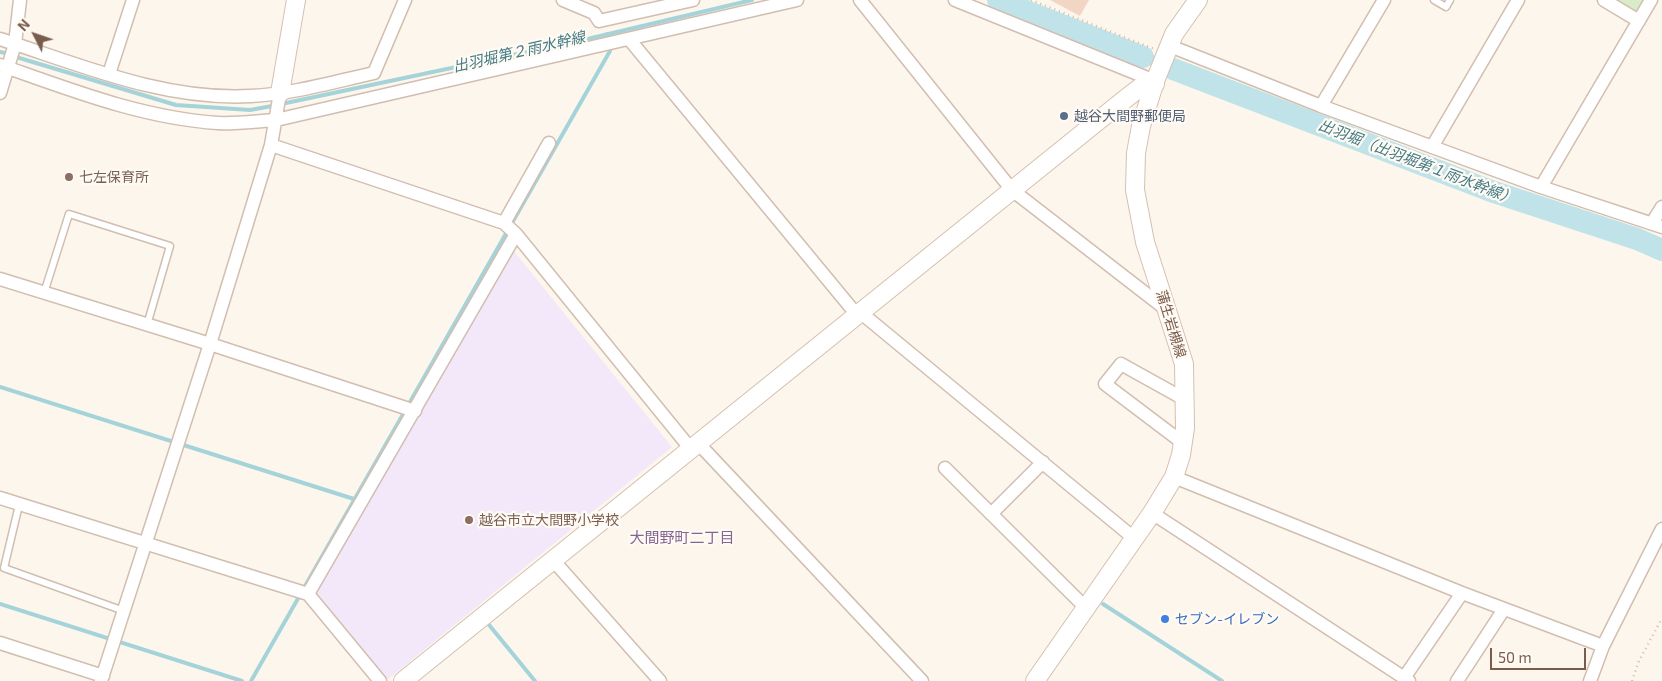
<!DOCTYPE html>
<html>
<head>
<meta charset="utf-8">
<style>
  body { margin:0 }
  #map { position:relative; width:1662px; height:681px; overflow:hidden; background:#fdf6ec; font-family:"Exo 2",sans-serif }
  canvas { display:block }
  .north { position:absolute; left:10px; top:10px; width:50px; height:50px; -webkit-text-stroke:4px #fffaf3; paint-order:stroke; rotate:311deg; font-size:14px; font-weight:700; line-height:20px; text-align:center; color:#7a5c4d }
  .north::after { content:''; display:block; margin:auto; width:18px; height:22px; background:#7a5c4d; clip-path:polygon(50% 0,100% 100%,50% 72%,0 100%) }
  .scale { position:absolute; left:1490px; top:648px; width:96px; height:22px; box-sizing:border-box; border:2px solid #7a5c4d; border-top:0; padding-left:6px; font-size:15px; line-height:18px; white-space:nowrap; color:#7a5c4d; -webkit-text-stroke:4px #fffaf3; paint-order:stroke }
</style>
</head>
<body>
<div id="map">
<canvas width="1662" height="681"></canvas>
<div class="north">N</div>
<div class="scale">50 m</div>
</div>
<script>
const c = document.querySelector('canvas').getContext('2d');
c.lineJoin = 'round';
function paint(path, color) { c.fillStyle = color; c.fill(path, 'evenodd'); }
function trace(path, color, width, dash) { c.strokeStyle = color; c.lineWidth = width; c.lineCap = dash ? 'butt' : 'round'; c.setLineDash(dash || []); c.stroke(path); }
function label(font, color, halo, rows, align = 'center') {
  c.font = font + ' "Exo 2","Noto Sans JP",sans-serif'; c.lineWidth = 4.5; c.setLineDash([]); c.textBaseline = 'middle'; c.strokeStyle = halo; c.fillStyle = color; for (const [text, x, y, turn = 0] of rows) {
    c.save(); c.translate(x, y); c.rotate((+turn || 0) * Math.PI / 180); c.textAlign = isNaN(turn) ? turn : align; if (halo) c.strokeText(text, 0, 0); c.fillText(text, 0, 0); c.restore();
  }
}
paint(new Path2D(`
  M513,250l159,197 -286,234 -74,-88z`), '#f3e8fa');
paint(new Path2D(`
  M1615,0h30l-8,14z`), '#d8ecc9');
trace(new Path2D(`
  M0,52l5,1
  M16,57l160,48 74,5 22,-4
  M286,103l293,-62 173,-41
  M0,387l354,112
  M0,604l242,77
  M1103,604l119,77
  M485,620l50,61
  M251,681l359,-630 -3,-17`), '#a5d3da', 4);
trace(new Path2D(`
  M998,0l145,57
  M1173,69l318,122 146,48 25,11`), '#bfe3e8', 22);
paint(new Path2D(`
  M1050,0h39l-9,16z`), '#f3d5c3');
const lane = new Path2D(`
  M1434,0l12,7 4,-7
  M44,293l25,-79 101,32 -23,79
  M19,505l-15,63 120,43`);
const street = new Path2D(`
  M563,0l31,13 5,8 94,-21
  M860,0l152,190 155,120
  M955,0l200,81
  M1604,0l35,21
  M0,39c81,26 164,62 251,57 41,-2 82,-14 123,-23l31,-73
  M629,39l228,276
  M1170,46l151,60 220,81 121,40
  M0,65c71,25 142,53 218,58 19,1 39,-2 58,-3l521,-120
  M109,74l24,-74
  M0,93l15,-49 5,-44
  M1321,106l63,-106
  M271,145l233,78 12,11 174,214
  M1432,147l86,-147
  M1541,187l110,-187
  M504,223l45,-80
  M1652,223l10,-16
  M0,279l210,65 205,67
  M860,312l275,227
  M698,443l224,238
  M1183,443l-78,-59 16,-20 63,35
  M945,468l141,140
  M1174,477l288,116 141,53
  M0,498l308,96 72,87
  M1152,513l257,168
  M991,514l52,-52
  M553,560l107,121
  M308,594l208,-360
  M0,643l103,33
  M1404,678l58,-85
  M101,681l109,-337 61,-199 9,-52
  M1457,681l47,-72
  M1590,681l13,-35 59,-117`);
const secondary = new Path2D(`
  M280,93l16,-93
  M403,681l721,-581 18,-14 13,-2
  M1035,681l117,-168 22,-36 7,-22 4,-27 -1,-64 -39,-122 -10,-52 1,-37 5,-27 14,-45 19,-47 24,-34`);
trace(lane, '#d1beb0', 9);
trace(street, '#d1beb0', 15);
trace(secondary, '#d6c0b0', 20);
trace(new Path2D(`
  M1031,0l123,49
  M1632,681l6,-18 24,-45`), '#d9b8a5', 2.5, [1, 4]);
trace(lane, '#fff', 6);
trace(street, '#fff', 12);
trace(secondary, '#fff', 18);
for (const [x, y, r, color] of [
  [1064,116,5,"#5c6f8a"],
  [69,177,5,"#8d6e63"],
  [469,520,5,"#8d6e63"],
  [1165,619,5,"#3f7fe0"]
]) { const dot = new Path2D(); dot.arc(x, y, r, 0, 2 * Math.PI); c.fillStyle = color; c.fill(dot); trace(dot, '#fffaf3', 2); }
label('14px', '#4e5e75', '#fffaf3', [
  ["越谷大間野郵便局",1074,116]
], 'left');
label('14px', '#785e54', '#fffaf3', [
  ["七左保育所",79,177],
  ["越谷市立大間野小学校",479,520]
], 'left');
label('14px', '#7a5c4d', '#fffaf3', [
  ["蒲生岩槻線",1171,324,73]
]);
label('14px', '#366cbe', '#fffaf3', [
  ["セブン-イレブン",1175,619]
], 'left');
label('italic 15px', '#437c86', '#fffaf3', [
  ["出羽堀第２雨水幹線",519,52,-13],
  ["出羽堀（出羽堀第１雨水幹線）",1417,162,21]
]);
label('15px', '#846695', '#fffaf3', [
  ["大間野町二丁目",682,538]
]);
</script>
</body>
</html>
